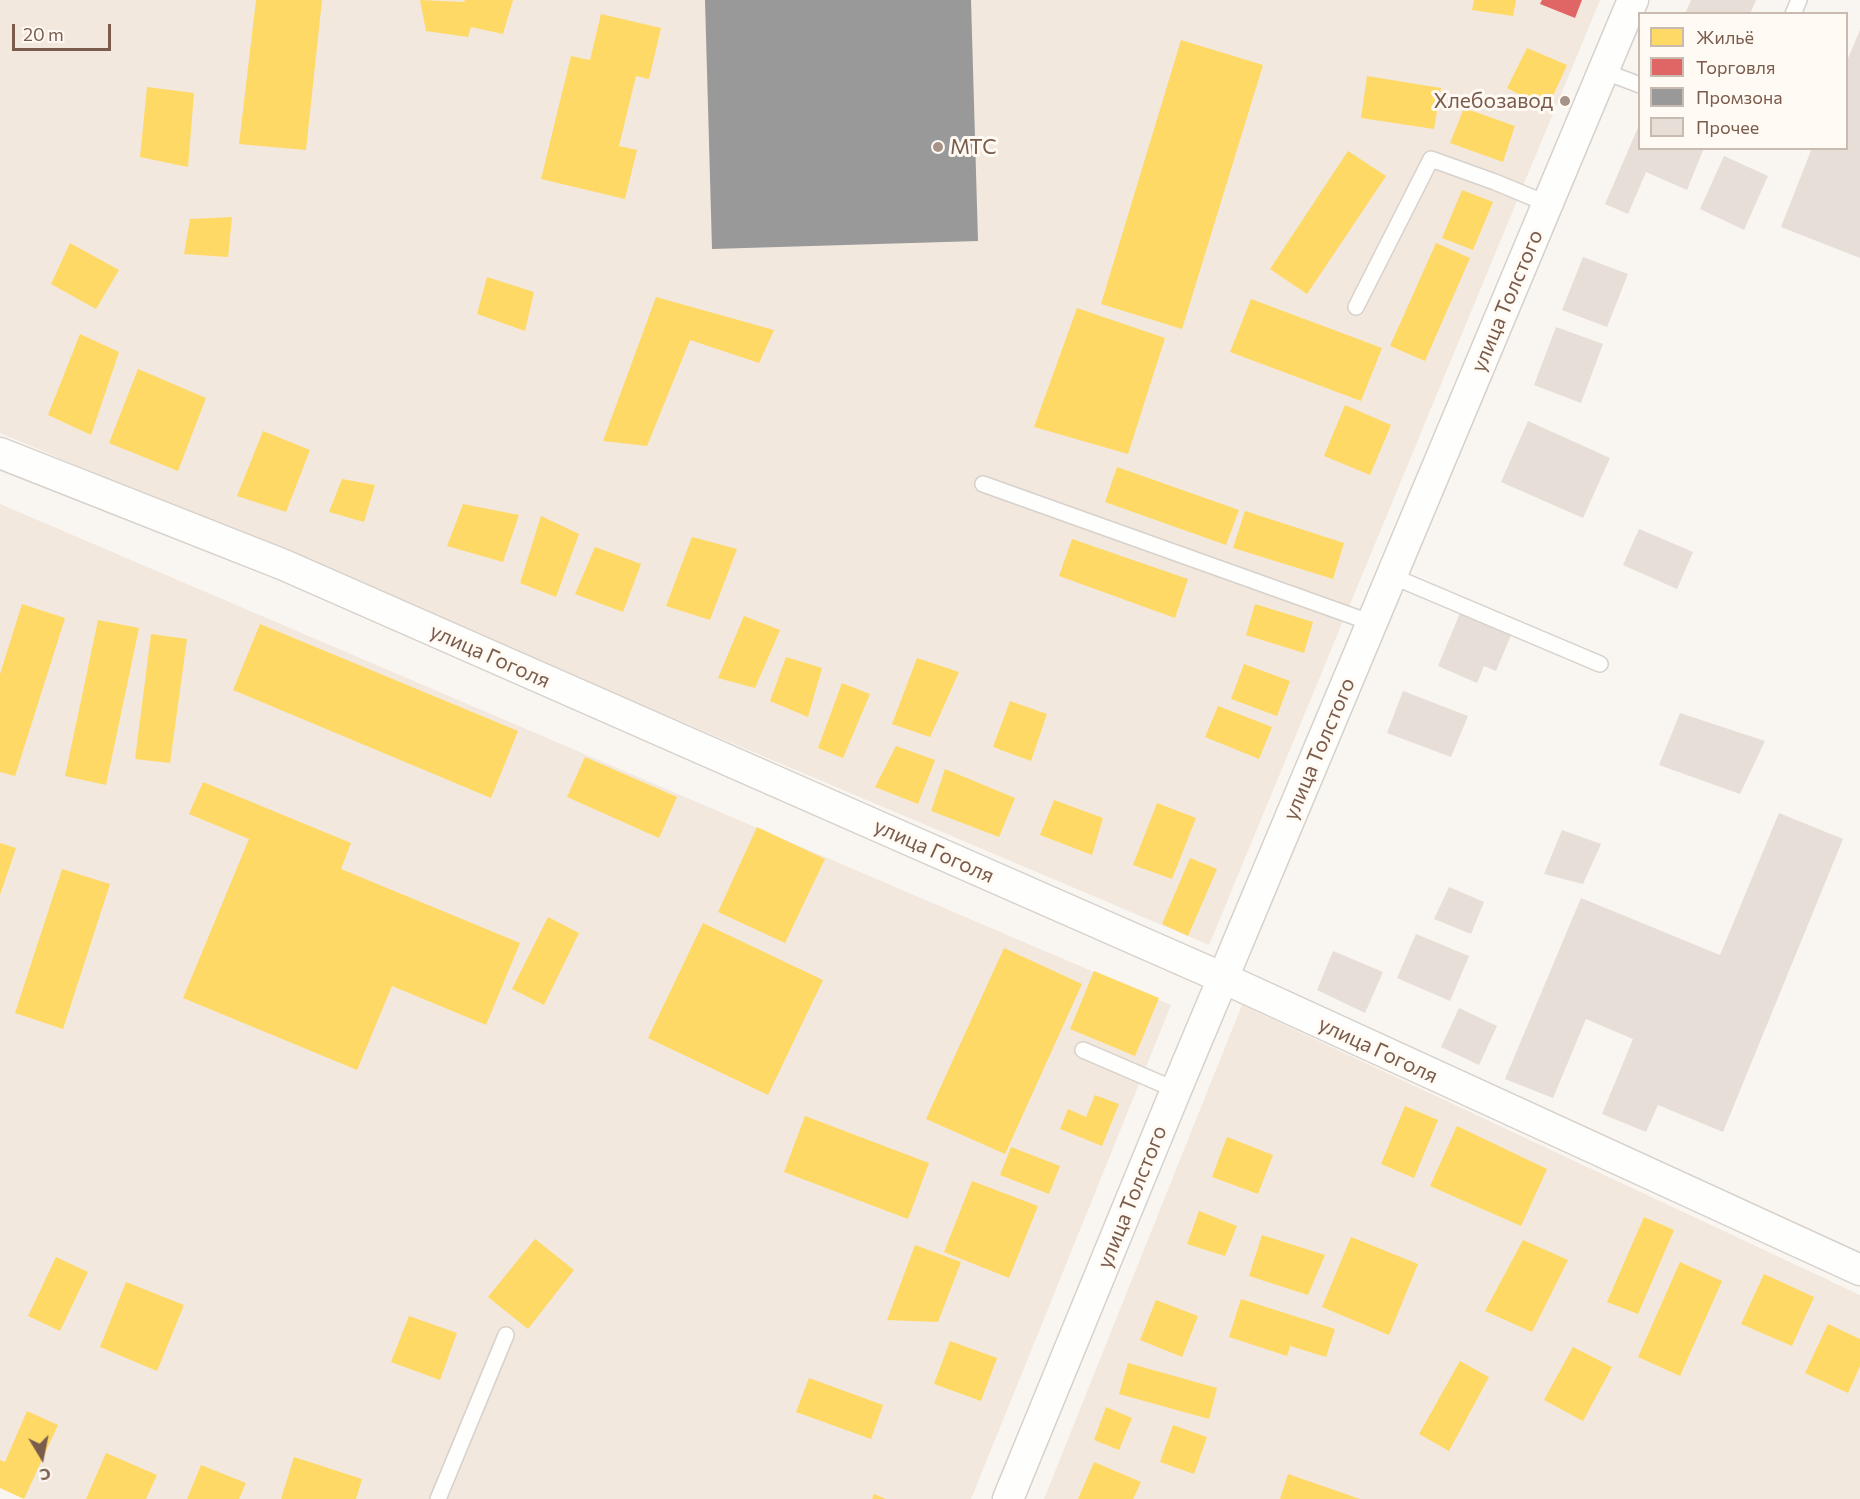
<!DOCTYPE html>
<html>
<head>
<meta charset="utf-8">
<style>
  body { margin:0 }
  #map { position:relative; width:1860px; height:1499px; overflow:hidden; background:#f9f5f0; font-family:Commissioner,sans-serif }
  canvas { display:block }
  .legend { position:absolute; left:1638px; top:12px; width:210px; height:138px; box-sizing:border-box; background:#fffaf3; border:2px solid #cabbb1; margin:0; padding:8px 10px; list-style:none; font-size:18px; color:#7a5c4d }
  .legend li { display:flex; align-items:center; gap:12px; height:30px }
  .legend b { width:30px; border:2px solid #cabbb1 }
  .north { position:absolute; left:12px; top:1427px; width:60px; height:60px; -webkit-text-stroke:4px #fffaf3; paint-order:stroke; rotate:170deg; font-size:16px; font-weight:700; line-height:24px; text-align:center; color:#7a5c4d }
  .north::after { content:''; display:block; margin:auto; width:21px; height:27px; background:#7a5c4d; clip-path:polygon(50% 0,100% 100%,50% 72%,0 100%) }
  .scale { position:absolute; left:12px; top:24px; width:99px; height:27px; box-sizing:border-box; border:3px solid #7a5c4d; border-top:0; padding-left:8px; font-size:18px; line-height:21px; white-space:nowrap; color:#7a5c4d; -webkit-text-stroke:4px #fffaf3; paint-order:stroke }
</style>
</head>
<body>
<div id="map">
<canvas width="1860" height="1499"></canvas>
<ul class="legend">
<li><b style="height:16px;background:#ffd966"></b>Жильё</li>
<li><b style="height:16px;background:#e06666"></b>Торговля</li>
<li><b style="height:16px;background:#999"></b>Промзона</li>
<li><b style="height:16px;background:#e6ded7"></b>Прочее</li>
</ul>
<div class="north">С</div>
<div class="scale">20 m</div>
</div>
<script>
const c = document.querySelector('canvas').getContext('2d');
c.lineJoin = 'round';
function paint(path, color) { c.fillStyle = color; c.fill(path, 'evenodd'); }
function trace(path, color, width, dash) { c.strokeStyle = color; c.lineWidth = width; c.lineCap = dash ? 'butt' : 'round'; c.setLineDash(dash || []); c.stroke(path); }
function label(font, color, halo, rows, align = 'center') {
  c.font = font + ' Commissioner,sans-serif'; c.lineWidth = 6; c.setLineDash([]); c.textBaseline = 'middle'; c.strokeStyle = halo; c.fillStyle = color; for (const [text, x, y, turn = 0] of rows) {
    c.save(); c.translate(x, y); c.rotate((+turn || 0) * Math.PI / 180); c.textAlign = isNaN(turn) ? turn : align; if (halo) c.strokeText(text, 0, 0); c.fillText(text, 0, 0); c.restore();
  }
}
paint(new Path2D(`
  M0,0h1600l-391,945 -1209,-512z
  M0,504l1171,501 -200,494h-945l-26,-11z
  M1242,1005l618,290v204h-816z`), '#f2e8de');
paint(new Path2D(`
  M256,0h66l-16,150 -67,-6z
  M420,0l44,2 1,-2h48l-10,34 -32,-7 -3,10 -42,-6z
  M1474,0h42l-3,16 -41,-6z
  M601,14l60,14 -12,51 -13,-3 -17,70 18,4 -12,49 -84,-20 30,-123 19,4z
  M1181,40l82,25 -81,264 -81,-25z
  M1527,48l40,17 -20,44 -40,-21z
  M1367,76l74,12 -7,41 -73,-11z
  M147,87l47,6 -6,74 -48,-10z
  M1464,108l51,18 -12,36 -53,-19z
  M1348,151l38,25 -79,118 -37,-25z
  M1462,190l31,12 -20,48 -31,-12z
  M232,217l-4,40 -44,-3 6,-35z
  M70,243l49,27 -23,39 -45,-25z
  M1436,243l34,15 -45,103 -35,-15z
  M487,277l47,15 -9,39 -48,-17z
  M656,297l118,33 -15,33 -69,-23 -43,106 -44,-5z
  M1251,299l131,49 -21,53 -131,-49z
  M1077,308l88,30 -37,116 -94,-27z
  M80,334l39,18 -28,83 -43,-20z
  M138,369l68,29 -28,73 -69,-28z
  M1345,405l46,20 -21,50 -46,-19z
  M263,431l47,19 -24,62 -49,-16z
  M1117,467l122,43 -13,35 -121,-43z
  M342,479l33,6 -11,37 -35,-10z
  M463,504l56,11 -16,47 -56,-16z
  M1245,511l99,32 -11,36 -100,-31z
  M541,516l38,18 -23,63 -36,-14z
  M692,537l45,12 -27,71 -44,-14z
  M1072,539l116,40 -13,39 -116,-42z
  M595,547l46,17 -18,48 -48,-18z
  M22,604l43,14 -50,158 -15,-4v-98z
  M1255,604l58,18 -9,31 -58,-18z
  M744,616l36,14 -25,58 -37,-10z
  M98,620l41,8 -33,157 -41,-9z
  M260,624l258,107 -27,67 -258,-108z
  M151,634l36,5 -17,124 -35,-4z
  M786,657l36,11 -14,49 -38,-16z
  M917,658l42,14 -29,65 -38,-13z
  M1244,664l46,17 -13,35 -46,-17z
  M842,683l28,11 -27,64 -25,-10z
  M1010,701l37,13 -16,47 -38,-14z
  M1218,706l54,21 -13,32 -54,-22z
  M896,746l39,14 -17,44 -43,-17z
  M585,757l92,40 -18,41 -92,-41z
  M945,769l70,29 -16,39 -68,-26z
  M203,782l148,61 -10,26 179,74 -34,82 -94,-39 -35,84 -174,-72 66,-159 -60,-25z
  M1054,800l49,18 -11,37 -52,-20z
  M1157,803l39,15 -24,61 -39,-14z
  M757,827l68,32 -40,84 -67,-31z
  M0,843l16,5 -16,47z
  M1190,858l27,11 -29,67 -26,-12z
  M62,869l48,15 -47,145 -48,-16z
  M548,917l31,16 -35,72 -32,-16z
  M703,923l120,57 -55,115 -120,-57z
  M1004,948l78,36 -77,170 -79,-35z
  M1094,971l65,27 -24,58 -65,-27z
  M1095,1095l24,9 -17,42 -42,-17 8,-20 18,8z
  M1405,1106l33,14 -24,58 -33,-14z
  M805,1116l124,47 -21,56 -124,-47z
  M1457,1126l90,43 -26,57 -91,-40z
  M1227,1137l46,18 -15,39 -46,-17z
  M1011,1147l49,19 -11,28 -49,-19z
  M972,1181l66,25 -29,72 -65,-26z
  M1199,1211l38,15 -12,30 -38,-12z
  M1644,1217l30,13 -36,84 -31,-12z
  M1262,1235l63,20 -17,40 -59,-19z
  M1351,1237l67,27 -29,71 -67,-28z
  M535,1239l39,31 -46,59 -40,-32z
  M1523,1240l45,20 -36,72 -47,-21z
  M915,1245l46,17 -23,60 -51,-2z
  M56,1257l32,15 -28,59 -32,-15z
  M1680,1262l42,19 -42,95 -42,-19z
  M1764,1274l50,23 -22,49 -51,-22z
  M126,1282l58,23 -27,66 -57,-24z
  M1241,1299l94,30 -9,28 -36,-11 -3,10 -58,-19z
  M1156,1300l42,16 -16,41 -42,-17z
  M409,1316l48,17 -17,47 -49,-18z
  M1828,1324l32,15v27l-12,27 -43,-20z
  M950,1341l47,17 -16,43 -47,-17z
  M1573,1347l39,20 -29,54 -39,-21z
  M1460,1361l29,16 -40,74 -30,-17z
  M1128,1363l89,25 -8,31 -90,-25z
  M809,1378l74,27 -12,34 -75,-27z
  M1106,1407l26,11 -13,32 -25,-10z
  M27,1411l31,14 -34,74 -24,-11v-28l5,2z
  M1173,1425l34,12 -13,37 -34,-12z
  M106,1453l51,22 -11,24h-60z
  M294,1457l68,22 -6,20h-75z
  M1094,1462l47,20 -8,17h-55z
  M201,1465l45,18 -7,16h-52z
  M1288,1474l72,25h-80z
  M874,1494l12,5h-14z`), '#ffd966');
paint(new Path2D(`
  M1542,0h40l-7,18 -35,-14z`), '#e06666');
paint(new Path2D(`
  M705,0h266l7,241 -266,8z`), '#999');
paint(new Path2D(`
  M1691,0h65l-6,14h-65z
  M1860,30v228l-79,-31 31,-79h34v-85z
  M1640,123v25h64l-17,42 -41,-18 -18,42 -23,-10z
  M1724,156l44,20 -24,54 -44,-21z
  M1583,257l45,17 -21,53 -45,-17z
  M1556,327l47,17 -22,59 -47,-18z
  M1528,421l82,37 -27,60 -82,-36z
  M1639,529l54,23 -16,37 -54,-24z
  M1460,613l51,22 -15,36 -12,-5 -7,17 -39,-17z
  M1403,691l65,25 -17,41 -64,-24z
  M1680,713l85,28 -25,53 -81,-29z
  M1779,813l64,26 -120,293 -65,-27 -12,27 -44,-18 31,-75 -47,-20 -33,79 -48,-19 76,-181 139,57z
  M1562,830l39,14 -18,40 -39,-10z
  M1449,887l35,15 -13,32 -37,-15z
  M1416,934l53,22 -19,45 -53,-23z
  M1333,951l50,21 -18,41 -48,-23z
  M1459,1008l38,18 -18,39 -38,-18z`), '#e6ded7');
const service = new Path2D(`
  M1793,14l6,-14
  M1603,71l37,14
  M1356,307l75,-148 64,23 53,22
  M983,484l389,139
  M1392,576l208,88
  M1083,1050l93,40
  M438,1499l68,-164`);
const minor = new Path2D(`
  M0,453l284,112 939,413 637,292
  M1008,1499l168,-409 457,-1090`);
trace(service, '#d7d1cb', 18);
trace(minor, '#d7d1cb', 33);
trace(service, '#fefefd', 15);
trace(minor, '#fefefd', 30);
for (const [x, y, r, color] of [
  [1565,101,6,"#a69286"],
  [938,147,6,"#a69286"]
]) { const dot = new Path2D(); dot.arc(x, y, r, 0, 2 * Math.PI); c.fillStyle = color; c.fill(dot); trace(dot, '#fffaf3', 2); }
label('21px', '#7a5c4d', '#fffaf3', [
  ["Хлебозавод",1553,101],
  ["МТС",950,147,"left"]
], 'right');
label('21px', '#7a5c4d', '#fffaf3', [
  ["улица Толстого",1507,301,-67],
  ["улица Гоголя",490,656,24],
  ["улица Толстого",1319,749,-67],
  ["улица Гоголя",934,851,24],
  ["улица Гоголя",1378,1050,25],
  ["улица Толстого",1132,1197,-68]
]);
</script>
</body>
</html>
